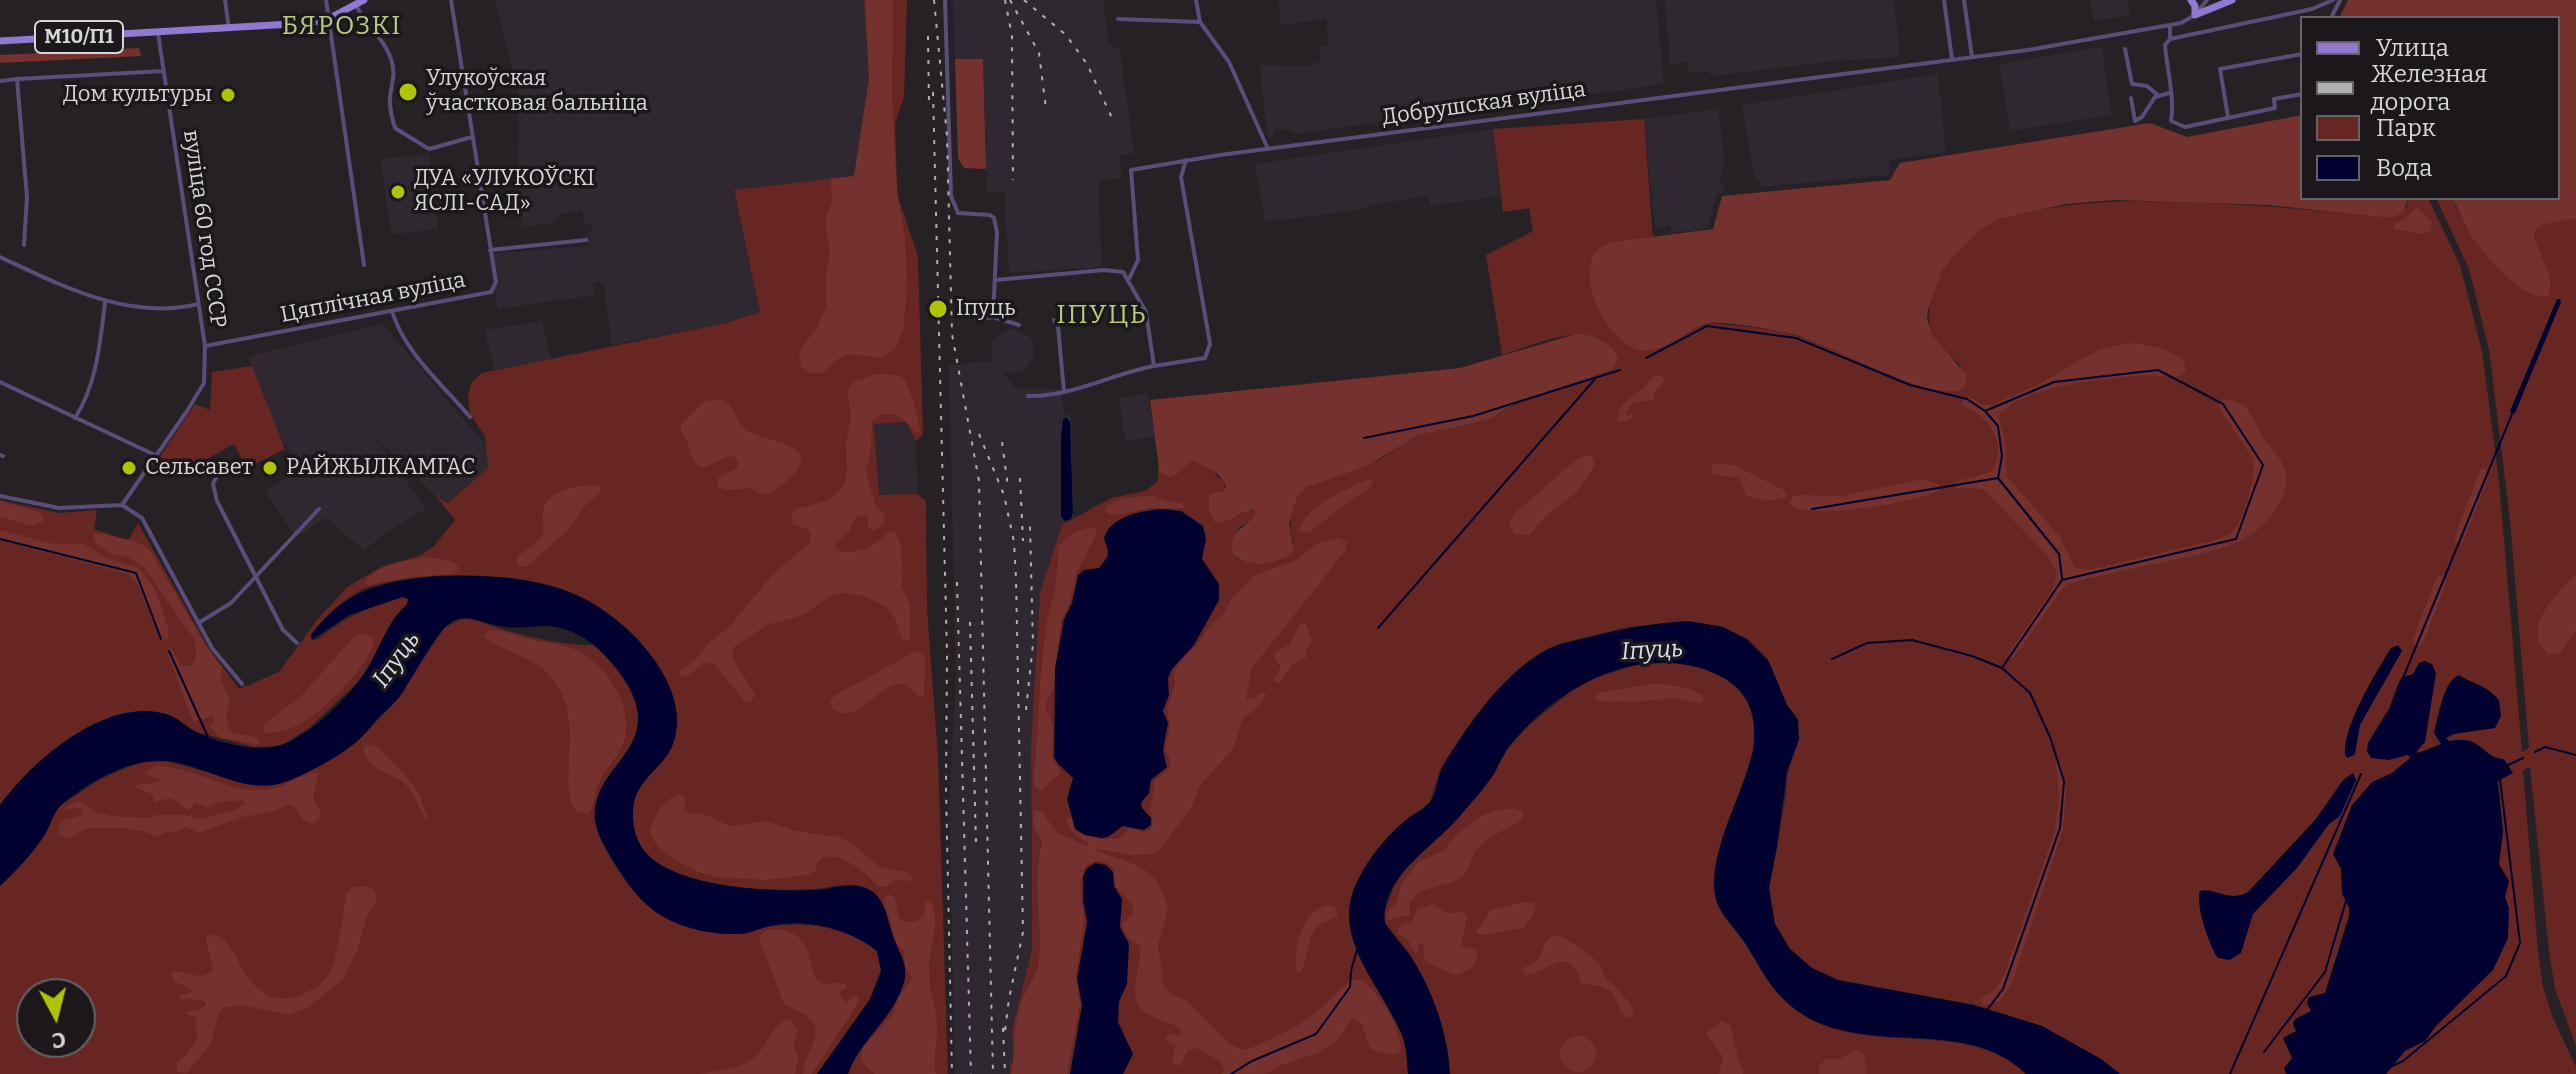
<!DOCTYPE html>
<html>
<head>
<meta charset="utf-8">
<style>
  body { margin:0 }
  #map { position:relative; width:2576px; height:1074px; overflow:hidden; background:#252125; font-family:Bitter,serif }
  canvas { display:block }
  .legend { position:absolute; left:2300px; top:16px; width:260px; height:184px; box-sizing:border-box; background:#1b171b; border:2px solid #666366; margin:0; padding:10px 14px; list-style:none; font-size:24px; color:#d7d5d7 }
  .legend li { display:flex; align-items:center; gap:16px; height:40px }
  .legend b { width:40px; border:2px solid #666366 }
  .north { position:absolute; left:16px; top:978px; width:80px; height:80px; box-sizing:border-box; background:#1b171b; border:2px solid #666366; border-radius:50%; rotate:173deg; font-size:22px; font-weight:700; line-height:32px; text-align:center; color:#d7d5d7 }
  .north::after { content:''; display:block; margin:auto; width:28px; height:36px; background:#b0c502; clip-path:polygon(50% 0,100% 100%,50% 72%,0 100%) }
</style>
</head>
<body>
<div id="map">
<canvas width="2576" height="1074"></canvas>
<ul class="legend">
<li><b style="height:10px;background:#9178d1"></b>Улица</li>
<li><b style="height:10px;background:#b1afb1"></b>Железная дорога</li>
<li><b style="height:22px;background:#672622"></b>Парк</li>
<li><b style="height:22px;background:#000030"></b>Вода</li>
</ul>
<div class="north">С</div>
</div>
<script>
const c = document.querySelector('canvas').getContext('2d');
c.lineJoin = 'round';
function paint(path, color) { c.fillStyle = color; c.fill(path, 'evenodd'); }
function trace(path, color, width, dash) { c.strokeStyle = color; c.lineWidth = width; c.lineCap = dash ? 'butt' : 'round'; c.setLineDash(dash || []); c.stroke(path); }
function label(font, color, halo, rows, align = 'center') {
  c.font = font + ' Bitter,serif'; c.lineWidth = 7; c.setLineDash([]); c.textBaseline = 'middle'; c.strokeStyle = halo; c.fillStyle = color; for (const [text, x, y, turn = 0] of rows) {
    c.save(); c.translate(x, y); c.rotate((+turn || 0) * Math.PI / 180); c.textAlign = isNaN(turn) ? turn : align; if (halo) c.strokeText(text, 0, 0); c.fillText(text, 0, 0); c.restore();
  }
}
paint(new Path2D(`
  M495,0h370l4,79 -15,97 -120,15 26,121 -34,11 -114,22 -9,-63 -10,1 2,12 -97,14 -10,-55 99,-8 -2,-11 8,-6 -2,-5 -6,-1 -3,-12 -23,3 -6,9 -31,4 -4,-46 1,-84z
  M953,0h150l6,43 11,7 14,103 -15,2 3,23 -23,2 2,87 -92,6 -5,-82 -17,1 -4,-133h-28z
  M1278,0h378l8,84 -139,20 -16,-11 -44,5 -4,14 -23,2 -6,-4v5l-137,19 -6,-5 -14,1 -2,8h-5l-9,-73 55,1v-3l6,-2 -1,-14 10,-2 -3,-26 -45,6z
  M1665,0h229l6,57 -64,4 -124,15 -5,-5 -18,2 -1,-11 -18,2z
  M2090,0h38l2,15 -36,6z
  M2102,47l9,68 -101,16 -11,-67z
  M1938,74l8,78 -57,8v15l-128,12 -1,-8h-5l-13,-74z
  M1718,109l7,53 -6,21h7l-3,9 -7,3 -8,33 -37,5v-7l-16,3 -11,-110z
  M1493,129l7,67 -70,10 -2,-10 -58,9 -5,4 -100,13 -10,-58z
  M429,154l9,75 -43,5 -4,-3 -11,-72z
  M542,321l9,38 -56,11 -11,-40z
  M383,324l103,122 2,22 -40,35 -13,-8 -62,-60 53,74 -41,24 -21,18 -38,-34 -30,21 -31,-47 42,-25 -15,-11 -14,-21 -30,-78z
  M1008,329h7l14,7 4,6 1,15 -9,13 -7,3 -17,-1 15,16 45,1 3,25 7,1 3,103 -12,7 -25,148 -6,72 1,205 -20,80 2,30 -4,6v8h-55l-6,-268 7,-130 -7,-311 41,-4 2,2 -1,-19 4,-7z
  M1148,393l7,44 -30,4 -6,-43z
  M906,422l10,19 1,53 -38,1 -5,-72z`), '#302830');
paint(new Path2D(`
  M864,0h43l-3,97 -9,27 2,59 2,17 19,56 5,179 -7,6 -10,-19 -32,2 5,71 38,-1 9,7 1,107 11,149 10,317h-100c12,-35 52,-60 57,-98 2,-14 -8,-27 -12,-40 -7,-17 -13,-40 -32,-49 -13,-6 -34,2 -48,2 -44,3 -143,-1 -171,-41 -6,-9 -8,-18 -9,-28 -3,-39 23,-43 38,-72 7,-14 7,-32 3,-47 -12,-46 -57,-89 -100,-107 -52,-24 -153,-24 -208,-6 -19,7 -43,31 -55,47l1,5 6,-1c29,-23 50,-32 85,-42l5,1v4l-15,17 -26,50 -11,15 -47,44 -23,15 -10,3 -22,1 -58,-15 -19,-13 -13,-6 -44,1 -28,11 -57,40 -35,40v-305l59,13 38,-3 -3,19 34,11 10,-17 70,124 31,42 40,-17 38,-52 30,-33 36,-21 34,-9 16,-10 22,-27 -20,-25 13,8 40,-35 -3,-32 -15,-22 -2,-18 3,-13 11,-10 244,-50 34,-11 -26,-122 120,-14 15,-97z
  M1644,119l9,118 -48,7c-4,9 -10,18 -13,28 -6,20 18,63 36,73 33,19 59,-24 91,-21 28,2 58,5 85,14 49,16 96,48 149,54l8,-26c-31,-30 -40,-40 -24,-83 10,-26 35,-54 62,-64 11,-5 23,-6 35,-8 49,-10 95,-11 145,-9 71,2 140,8 211,16l16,-11 2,-9h20l32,67 22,86 17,130 23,271 7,-4 -19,-228 -21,-170 -20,-81 -33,-71h15l23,41 34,37 44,11 -16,-44 -1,-13 6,-5 35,-6v827l-21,-57 -6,-37 -19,-185 -7,3 15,182 5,35 10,31 23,49v7h-456l-19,-15 -59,-33 -68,-21 -136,-25 -26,-12 -22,-19 -15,-25 -7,-29 18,-101 1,-19 12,-36 -3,-23 -9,-11 -16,-39 -24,-27 -24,-12 -35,-6 -59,6 -67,16 -36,21 -24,23 -43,54 -19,29 -10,32 -36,29 -29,36 -13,28 -3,18 1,14 9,28 43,79 4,15 2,25h-398v-8l4,-6 -2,-30 20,-80 -1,-205 9,-152 22,-68 49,-27 34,-7 13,-10v-16l8,12 28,-16 18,9 13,14 -2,8 -12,1 -2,2v16l6,12 11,-1 22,-12 7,2 -1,6 -16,10 -2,30c15,7 32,6 48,1l10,-16c-7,-15 -3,-45 11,-55l72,-27 42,-26 70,-15 37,-22 77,-58c-31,-15 -70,6 -101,15l-16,-100 47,-24 -4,-23 -26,4 -10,-83z
  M252,366l33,83 -38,19 -13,-24 -61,34 -16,-17 38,-57 15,6 2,-38z
  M461,619c17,-1 28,7 43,11 28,8 62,16 90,15 21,21 49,51 44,84 -3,23 -25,37 -34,57 -6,12 -10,29 -7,42 5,22 32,61 49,76 24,22 61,31 92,30 12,0 23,-7 35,-8 37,-5 75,2 104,25l4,20 -11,28 -53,75h-817v-188l29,-30 20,-29 3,-12 6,-8 41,-27 29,-13 17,-5 22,-1 86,24 41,-7 46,-25 17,-11 39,-41 48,-73zM32,994h48v48h-48z
  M1666,663c56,3 96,26 87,88l-38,122c-2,41 16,44 33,75 13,21 24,42 43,58 67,57 171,7 235,68h-576l-2,-23 -19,-60 -20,-38 -24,-30 -1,-10 11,-29 12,-16 53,-52 34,-43 15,-26 21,-23 42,-33 25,-14 39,-12z`), '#672622');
paint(new Path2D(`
  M865,0h28l-1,95 5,97 8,44 2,57 -4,37 -8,19 -12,9 -34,-4 -11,5 -15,14h-13l-9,-6 -2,-11 2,-8 16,-20 9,-21v-32l4,-22 -5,-32 7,-19 -1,-23 23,-3 15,-97z
  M2348,0h228v219l-35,6 -6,5c-2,21 24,47 13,66 -21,8 -65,-42 -76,-59 -8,-13 -12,-27 -21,-39h107v-180h-219z
  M139,48l2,8 -141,7v-8z
  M955,59h28l3,110 -22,-1 -6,-10z
  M2302,115v83h106l-5,15 -13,5 -122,-13 -154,-5 -48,4 -68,15 -18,11 -28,27 -11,16 -13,37 -1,9 6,16 33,40 -1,10 -6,6c-38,7 -126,-46 -167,-57 -18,-4 -69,-14 -85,-10 -24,6 -48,36 -74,24 -33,-15 -68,-95 -20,-106l100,-13 9,-33 168,-16 10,-17 250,-40 37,14z
  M2416,207l16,15 -2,10 -9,2 -27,-5 1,-6 10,-4z
  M1576,334c18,0 34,7 42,24l-5,11 -95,33 -29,18 -70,15 -50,30 -64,23 -8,9 -8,27 5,26c-12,16 -47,19 -61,4 -6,-24 13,-25 22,-40l-2,-4c-14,1 -24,15 -38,13l-6,-12v-16l2,-2 12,-1 3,-6 -8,-12 -24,-13c-13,5 -22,28 -35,8l-9,-69 310,-32z
  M2127,343c19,1 42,4 57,18l2,11c-11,9 -24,3 -37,3 -41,3 -123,9 -151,41l7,24 2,36 53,61 15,31 14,2 126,-30c6,-2 12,-4 17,-8 12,-11 25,-58 21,-73l-34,-51v-5l4,-3c22,-3 30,16 38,33 7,15 22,24 25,41 5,28 -28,61 -52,70 -38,14 -85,20 -125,30 -14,3 -29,5 -42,11l-6,6 -47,66 -5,2v-6l44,-65 4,-14 -9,-18 -65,-67 -28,-1 3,-7 33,-9c18,-26 -2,-57 -28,-66v-5l6,-4 13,8h9l48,-21 61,-35z
  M877,374c6,0 22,0 26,4 8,8 16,43 17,53l-5,2c-10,-15 -26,-27 -43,-12l-1,28 -5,23 9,32 9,11v9l-11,7 -5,-4v-12h-10l-9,16 -13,13v5c14,10 42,-4 52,-17l6,-1 7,13 1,43 8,18v34l-8,1 -7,-22 -8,-11 -22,-11 -22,-3 -13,3 -27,19 -36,10 -33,22 -2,10 23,37 -4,9 -8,-3 -29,-37c-14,-2 -20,13 -33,14l-2,-6 17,-12 15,-18 19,-15 43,-52 36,-31 2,-9 -4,-5 -14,-5 -2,-10 6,-5 32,-9 15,-15 3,-12 -1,-29 5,-28 -4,-26 7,-9z
  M1659,375l5,3v4l-9,9 -2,9 -19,2 -9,11 2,3 5,-3v5l-8,3h-6c-1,-19 14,-23 26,-34 7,-6 6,-10 15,-12z
  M721,399c14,6 15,25 29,33 18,10 39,7 52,25 -1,15 -23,33 -38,38l-14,-7 -23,2 -9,-3v-9l19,-10 1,-6 -3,-5 -7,-1 -25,12c-12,-6 -10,-13 -15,-24 -4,-9 -8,-9 -7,-20l24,-23z
  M1585,455l8,2 2,8 -18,27 -28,21 -20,22h-15l-5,-12 6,-10 62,-54z
  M1716,463l18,2 50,25 3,7 -16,4 -25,-5 -7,-18 -26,-4 -2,-7z
  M2481,468l7,2v8l-24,62 -5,4 -4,-2v-7z
  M1923,479l15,5 1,7c-22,11 -133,31 -150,13l3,-7 6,-2 44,1z
  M1367,480h6l-2,6 -62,46 -10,-1c1,-21 51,-44 68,-51z
  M594,485l6,2v6l-15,13 -18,25 -40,35 -8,1 -3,-2 1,-8c8,-7 18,-10 24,-20 5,-8 1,-15 2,-24 1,-22 34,-28 51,-28z
  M1153,495l11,6 18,2 3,5h-36l-31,7 -10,-1 -3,-5c10,-14 32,-11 48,-14z
  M0,501l39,11 4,5v5l-11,4 -32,-9z
  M1091,527l5,3v5l-19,37 -7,30 -9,20 -7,64 -9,20 8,20 -1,31 9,16 -21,18 -5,-3 -1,-7 7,-110 6,-51 8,-32 4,-43 15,-13z
  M0,530l55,14h29l21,13 33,11 10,11 9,15 12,38 -1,7 -7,1 -22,-54 -11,-12 -128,-34z
  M100,533c15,5 40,7 49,16l59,100 14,18 -1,13 9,21 -4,15 3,14c9,8 23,1 31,11l-1,4 -38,-7 -12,-12 5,-6 -1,-4 -20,6 -26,-70 2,-3h3l9,16 9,1 6,-7 -1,-19 -51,-72 -14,-10 -19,-4 -17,-13v-7z
  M1338,538l9,4 -2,9 -93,117 -6,31h6l11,-7 3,2c-4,13 -13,17 -23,24l-9,29 -35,40 -7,19 -32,44 -7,4 -21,1 -40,-7c36,18 63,11 76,60l-10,37 6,42 7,8 15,5 43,44 11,5h9l47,-22 26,-20 27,-26 10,-2c18,7 44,53 42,72l-8,4 -23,-6 -8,-25 -9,-6 -18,24 -18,11 -35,12 -16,9h-44l2,-5 -5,-8 -22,-13 -9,2 -7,15h-7l-2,-5 3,-14 -8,-4 -2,-6 6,-3 8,3 2,-5c-7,-9 -18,-9 -28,-14 -31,-13 -12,-44 -13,-69l-3,-5 -9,-5 -6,-13 11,-12v-8l-17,-18 -3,-19c-7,-8 -18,-10 -27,-2l-6,16 4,39 -8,54 4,30 -13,69h-56c5,-22 1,-45 9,-68 4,-14 18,-31 19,-45 4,-39 -7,-79 3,-118l-9,-19 1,-14 8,1 14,21 34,15c-6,-9 -23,-14 -23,-29h5l4,14 23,7h20l11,-11 13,4 7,-2 3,-6 -3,-17 4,-16v-10l14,-12 3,-7 -6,-14 5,-21 -3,-20 8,-21 -1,-13 4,-9 20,-20 10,-16 16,-15 7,-13 23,-25 41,-14 21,-17z
  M427,557l20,3 10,5 2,4 -7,5 -41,3 -42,8 -4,-2c9,-18 44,-23 62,-26z
  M2444,575l2,8 -23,60 -5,4h-3l-2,-7 22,-60 3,-4z
  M2576,575v55l-17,24 -11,1 -10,-14c-4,-27 20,-49 38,-66z
  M1301,623l5,1 6,16 -6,11v7l-14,7 -11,17 -5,1 -2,-4 7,-13 -6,-8v-6l15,-8z
  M498,630c10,2 19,6 30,9 16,4 33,4 48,11 30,14 56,53 49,87 -4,17 -17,29 -25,43 -6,11 -4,25 -12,35l-11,-3c-22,-26 10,-90 -24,-133 -18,-23 -47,-25 -69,-42l3,-6z
  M362,633l12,4c3,20 -47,70 -64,81 -12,8 -33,18 -47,14l1,-8 37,-28 52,-58z
  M916,651l9,5 -1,41h-6c-31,-42 -52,35 -86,12l-2,-7 5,-7z
  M1657,683l30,5 16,8 1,6 -6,2 -21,-6 -46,4 -32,-1 -5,-3 3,-5z
  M368,744l8,2 31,31 12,17 10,27 -4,-2c-6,-11 -10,-24 -19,-34 -13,-13 -40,-14 -43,-36z
  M2056,762l5,2 5,25 -3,41 -52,156 -12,16 -16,3 -3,-7 14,-8 9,-13 52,-146 4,-38z
  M155,766c30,-2 65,21 96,24 34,3 40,-14 65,-18l2,4 -5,22 7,11 -1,11 -6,4 -9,-3 -7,-12 -7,-4 -23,8 -25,4 -43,16 -13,-6 -10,6 -10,-1 -9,5c-14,-9 -52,-11 -69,-8 -7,1 -12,6 -17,9l-11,-3 -2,-7 6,-8 19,-5 -3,-7 -15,2 2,-4 13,-5 16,11 15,4 34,2 12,-3h29l12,4 37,-9 9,-6 -1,-4c-17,3 -20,-2 -36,8l-11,-5 -8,7c-16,-8 -11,-17 -33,-7l-3,-9 -18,-7 3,-2 22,-3v-3l-16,-6z
  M679,794l7,4 -2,11 4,4 16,1 26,12 36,-5 30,10 43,6 17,9 22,20 32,7 3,5 -2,3 -14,-1 -12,7 -7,-1c-13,-13 -38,-37 -58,-27l-5,12 -8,4 -41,5 -50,-3 -18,-5 -23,-12 -16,-12 -10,-15c4,-15 15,-34 30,-39z
  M1514,808l10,4 -2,8c-14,9 -30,14 -43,27 -11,10 -6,23 -19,31 -17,11 -39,7 -51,25l1,12 -23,5v-7l10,-11 5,-19 17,-21 24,-11 18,-21 21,-14 12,-5z
  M367,886l8,4 2,11 -10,15 -10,35 -13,27 -36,30 -19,7 -48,-10 -18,3 -5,8 -7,27 -24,30 -10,-1v-9l10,-8 11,-18 -3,-9 2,-11 -9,-2 -2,-3 16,-3 5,-5 -5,-4 -22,-1 1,-4 8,-2 3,-3 -18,-9 -3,-7 4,-3 25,5 10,-3 3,-5 -7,-26 1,-6c34,-12 31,81 94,59 10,-4 24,-12 29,-23 8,-15 13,-60 17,-80l7,-5z
  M888,894l7,3 4,21c8,6 18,5 25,-2l1,-15 5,-1c12,21 -1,45 -1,67 -1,22 7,37 8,57 1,17 -5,33 -1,50h-62l-13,-13 2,-14 30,-33 5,-16 14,-19 -7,-13 -1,-15 -7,-7 -12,-39 -1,-6z
  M1523,902l10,1 3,5 -12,20 -42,7 -6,-3 15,-22z
  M1432,904l15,9 16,-1 4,4 -6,30 14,3 3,4 -3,10 -7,7 -12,5 -29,-12 -3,-4v-15h-5l-1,7 -3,2 -7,-13 -10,-6v-7l13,-5 7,-13z
  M1328,905l9,4v8l-18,8 -7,9 -10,37 -5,2c-5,-22 5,-64 31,-68z
  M780,929c38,10 24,32 39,53 9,5 17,-2 27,2l1,4 -9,4 8,11 8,-8 5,3 -2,7 -45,69h-9c0,-19 16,-30 12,-49l-10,-10 -21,-11 -24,-62v-7l7,-5z
  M1555,935c11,2 37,20 44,29 4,6 4,13 10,17 10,9 18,18 25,30l-1,5 -5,2c-11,-7 -8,-13 -15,-23 -7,-10 -21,-10 -32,-12 -2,-4 -2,-8 -4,-12 -14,-24 -37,7 -52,4l-3,-6c6,-4 13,-6 17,-12 6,-9 5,-17 16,-22z
  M786,1020l5,1 6,9 -3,16 4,11 -3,17h-98c20,-3 45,-5 61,-20 10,-11 14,-29 28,-34z
  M1721,1021l9,4 9,36 4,8v5h-24l4,-17 -17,-23z
  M1560 1054a18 18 0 1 1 36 0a18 18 0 1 1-36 0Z
  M1856,1049l8,6 3,19h-48v-8l7,-7h14z`), '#74312d');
paint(new Path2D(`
  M2557,299h3l1,3 -46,111 -4,2 -1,-4z
  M1066,417l4,5 3,91 -2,6 -6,2 -4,-4v-80l2,-18z
  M1165,509l16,2 22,15 3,13 -4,20 17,25v16l-25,45 -22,24 -4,9 1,17 -6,16 5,12 -5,27 4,17 -16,13 -2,13 -8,10 1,5 9,10v7l-7,5 -21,-4 -15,11 -6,1 -17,-3 -10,-6 -8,-30 6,-21 -15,-14 -4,-7 1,-89 9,-49 8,-16 6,-28 6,-5 15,-2c12,-15 10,-13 5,-30 7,-23 40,-28 61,-29z
  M438,576c41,-1 86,0 126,14 51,17 127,87 111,148 -8,32 -43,39 -42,77 0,12 3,24 10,34 28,39 127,43 172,41 18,-1 42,-11 58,2 13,10 15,30 20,44 5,15 16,29 11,46 -10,36 -44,57 -56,92h-31l53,-75 11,-28 -4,-20c-29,-23 -72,-33 -108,-25 -11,3 -20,8 -31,8 -29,1 -62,-7 -85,-24 -17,-13 -29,-32 -40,-50 -6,-10 -14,-22 -17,-34 -13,-65 86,-76 18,-161 -17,-21 -43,-40 -71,-39 -15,1 -29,3 -44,0 -16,-3 -34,-14 -49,-3 -15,11 -36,52 -47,69 -6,9 -14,16 -22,23 -9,9 -16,20 -26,28 -18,15 -45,29 -67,38 -43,17 -81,-17 -123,-20 -34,-3 -74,20 -99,40 -13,10 -13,19 -20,32 -12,19 -29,37 -46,53v-81c33,-45 108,-111 169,-90 10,3 16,12 25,16 24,12 64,23 90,13 29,-11 69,-51 85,-78 12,-21 19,-45 38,-61l1,-6 -5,-2 -54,18 -37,25 -1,-5c33,-46 74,-54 127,-59z
  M1688,621l35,6 24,12 21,21 19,45 11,15 1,19 -12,32 -10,76 -8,41 6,36 15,25 22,19 26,12 136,25 68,21 59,33 19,15h-94c-62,-62 -167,-12 -235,-68 -20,-16 -30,-37 -43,-58 -15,-26 -36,-35 -34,-69 3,-44 29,-86 39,-128 5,-34 -3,-61 -35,-76 -75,-36 -163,12 -209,72 -7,8 -10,18 -15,27 -10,15 -23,29 -35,43 -25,30 -79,59 -74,106 7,12 18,22 26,34 22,33 37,77 39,117h-42c-1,-12 -1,-24 -5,-36 -15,-41 -52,-76 -54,-121 -2,-34 32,-77 57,-97 8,-7 18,-10 24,-18 9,-12 7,-28 15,-40 25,-40 58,-88 101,-112 12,-7 26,-8 40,-12 35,-9 66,-15 102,-17z
  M2398,645l4,6 -42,74 -5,29 -7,4 -3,-3c-3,-27 31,-83 46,-107z
  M2425,661l7,3 4,9 -11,69 -8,9 1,2 23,-9 -7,-11 1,-6c5,-15 8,-45 24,-52 16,10 26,9 40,25l2,16 -6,12 -41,6 -8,4 3,3c34,-7 31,16 55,18l9,14 -15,8 5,50 -4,33 10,17 -4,16 4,11 -1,30 -15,32 -57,56 -11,15 -20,10 -19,23h-100l-2,-6 8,-10 -9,-20 13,-7 -3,-7 2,-5 16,-8 -4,-8 2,-6 16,-4 24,-77v-9l-7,-13 -1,-25 -8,-15 19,-49 20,-23 20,-9 18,-15 -2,-3 -19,5 -18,-2 -4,-7 1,-8 21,-34 10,-27 3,-5 11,-3 6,-11z
  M2353,773l3,7 -16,36 -11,8 -32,44 -44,46 -12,39 -11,7 -12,-2c-9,-12 -23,-54 -18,-67 16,-4 27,12 48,1l68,-73 27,-39z
  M1095,863l11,2 7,7 1,14 8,13 -2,28 9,17 -2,40 -8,18 -1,20 15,32 -10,20h-53l12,-69 -5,-26 10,-57 -4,-22v-23l3,-8z`), '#000030');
trace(new Path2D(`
  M1646,358l61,-32 89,12 114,47 57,14 18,12 13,15 4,30 -4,22
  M1985,411l69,-29 104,-12 65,34 40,61 -27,74 -174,41 -60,88
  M1364,438l109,-22 147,-46
  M1812,509l186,-31 61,76 3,24
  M0,539l136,34 25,66
  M1378,628l217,-249
  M169,651l39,86
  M1832,659l35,-16 45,-3 60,16 30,12 28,25 20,44 14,44 -4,47 -57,161 -16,21
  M2403,678l109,-264
  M2535,752l10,-5 31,8
  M2506,766l17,-8
  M2264,1052l61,-80 21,-71
  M2390,1067l13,-6 103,-85 14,-33 -20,-164
  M1231,1074l21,-13 64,-27 34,-47 1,-16 6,-21
  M2230,1074l131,-300`), '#000030', 2);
trace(new Path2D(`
  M225,0l4,29
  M326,0l38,265
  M945,0l6,196 7,17 32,2 4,3 3,14 -4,85 26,8
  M1196,0l4,22 29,40 39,87
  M1944,0l8,59
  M1964,0l8,57
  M356,5c9,20 28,33 35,54 5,14 1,23 -1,38 -1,11 2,21 5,31l34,21 43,-12
  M2331,18l9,-18
  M1118,19l82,3
  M2170,25v14l-5,6c2,25 10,53 6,76l14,6 90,-19 -1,-9 28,-5
  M2170,39l142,-30 21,-9
  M2125,49l7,35 15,2 11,9
  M0,81l17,-2
  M2131,98l4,23 7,-4 13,-20 14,-4
  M2228,117l-8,-48 82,-15
  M24,245l3,-48 -10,-118 147,-8
  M490,250l96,-10
  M0,257c62,29 129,64 198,47
  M1129,279l9,-19 -7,-90 89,-15 808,-105 153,-27 14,-8 12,-15
  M996,280l108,-10 19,2 23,40 8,54 51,-8 5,-14 -29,-167 5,-17
  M392,311c12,41 51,74 78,106
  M976,320l17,-3
  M1054,320l4,6 6,66
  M205,346l286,-54 5,-10 -45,-282
  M0,382l155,73
  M1028,396c44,1 83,-22 126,-30
  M75,418c22,-34 25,-76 30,-115
  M0,455l3,1
  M223,463l-10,21 4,17 66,129 14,13
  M0,496l59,12 63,-3 20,13 70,130 30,36
  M122,505l65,-94 17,-28 1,-37 -47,-313
  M200,622l31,-19 88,-94`), '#594e79', 4);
trace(new Path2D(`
  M2191,0l4,6v9l37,-15
  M0,41l308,-18 20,-4 36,-19`), '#9178d1', 7);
trace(new Path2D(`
  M934,0l13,136 5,198 27,147 14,593
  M1005,0l7,36 1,144
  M1010,0l29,53 7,56
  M1024,0l42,35 21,29 26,56
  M928,36l1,68
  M933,92l14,562 -1,134 6,286
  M979,434l25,61 10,47 2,36 7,354 -14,67 -5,39
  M1002,442l6,45
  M1020,478l3,63
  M957,582l14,492
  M970,622l6,220
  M1026,710l7,-66 -3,-118
  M1003,1028l2,46`), '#b1afb1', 2, [4, 8]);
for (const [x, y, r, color] of [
  [408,92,10,"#b0c502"],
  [228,95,8,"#b0c502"],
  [398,192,8,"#b0c502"],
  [938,309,10,"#b0c502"],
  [129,468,8,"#b0c502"],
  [270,468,8,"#b0c502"]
]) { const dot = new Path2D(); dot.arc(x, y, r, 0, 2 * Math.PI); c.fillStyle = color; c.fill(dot); trace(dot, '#1b171b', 3); }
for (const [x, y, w] of [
  [79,37,88]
]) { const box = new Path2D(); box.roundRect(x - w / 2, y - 16, w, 32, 6); c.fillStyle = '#1b171b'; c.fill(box); trace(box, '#d7d5d7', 2); }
label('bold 20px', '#d7d5d7', null, [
  ["М10/П1",79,37]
]);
label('22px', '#d7d5d7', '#1b171b', [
  ["Улукоўская",426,79],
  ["ўчастковая бальніца",426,104],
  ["Дом культуры",212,95,"right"],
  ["ДУА «УЛУКОЎСКІ",414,179],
  ["ЯСЛІ-САД»",414,204],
  ["Іпуць",956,309],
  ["Сельсавет",145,468],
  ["РАЙЖЫЛКАМГАС",286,468]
], 'left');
label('22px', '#d7d5d7', '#1b171b', [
  ["Добрушская вуліца",1484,104,-8],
  ["вуліца 60 год СССР",204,229,82],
  ["Цяплічная вуліца",373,298,-11]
]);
label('italic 24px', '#d7dff1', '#1b171b', [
  ["Іпуць",1652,651,-3],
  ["Іпуць",397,660,-54]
]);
c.letterSpacing = '2px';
label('26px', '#bbc97e', '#1b171b', [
  ["БЯРОЗКІ",342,27],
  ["ІПУЦЬ",1102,316]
]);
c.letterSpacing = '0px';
</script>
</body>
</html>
